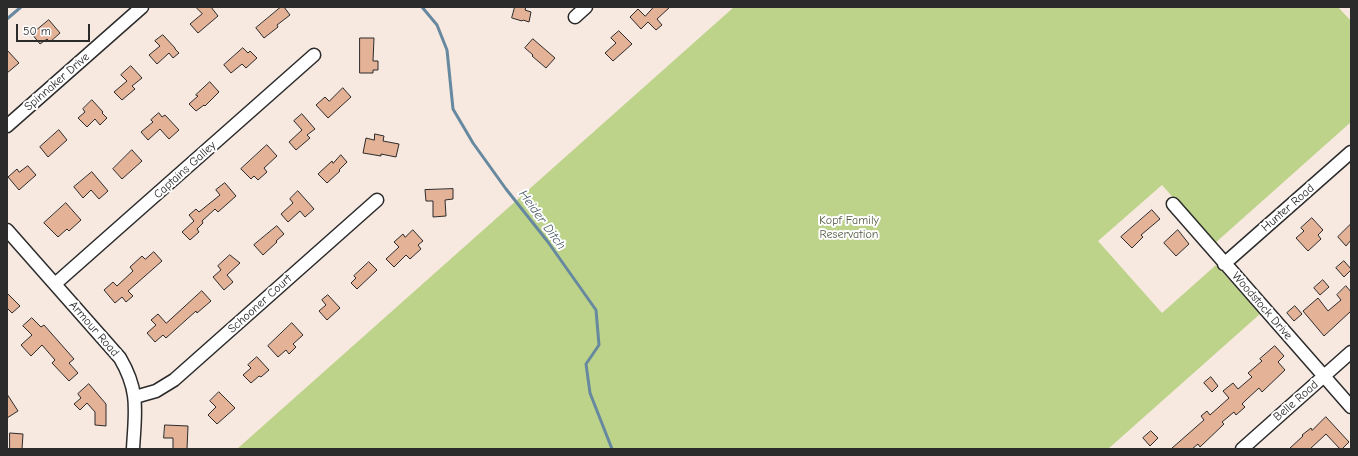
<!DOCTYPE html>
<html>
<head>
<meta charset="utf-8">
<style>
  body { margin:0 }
  #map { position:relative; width:1358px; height:456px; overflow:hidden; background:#f7e8e0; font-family:"Comic Neue",sans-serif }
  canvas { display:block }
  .frame { position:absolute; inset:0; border:8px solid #2b2b2b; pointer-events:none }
  .scale { position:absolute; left:16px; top:24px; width:74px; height:18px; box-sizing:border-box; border:2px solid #2b2b2b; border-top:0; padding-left:5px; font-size:12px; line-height:14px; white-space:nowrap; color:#2b2b2b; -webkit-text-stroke:3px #fff; paint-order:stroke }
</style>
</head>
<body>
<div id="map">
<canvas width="1358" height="456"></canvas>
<div class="frame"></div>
<div class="scale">50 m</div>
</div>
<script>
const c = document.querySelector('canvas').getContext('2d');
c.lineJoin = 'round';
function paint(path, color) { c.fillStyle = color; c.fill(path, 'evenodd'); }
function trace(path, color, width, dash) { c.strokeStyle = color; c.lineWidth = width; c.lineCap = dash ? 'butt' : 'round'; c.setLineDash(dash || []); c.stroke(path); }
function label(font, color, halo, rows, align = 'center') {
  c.font = font + ' "Comic Neue",sans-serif'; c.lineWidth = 4; c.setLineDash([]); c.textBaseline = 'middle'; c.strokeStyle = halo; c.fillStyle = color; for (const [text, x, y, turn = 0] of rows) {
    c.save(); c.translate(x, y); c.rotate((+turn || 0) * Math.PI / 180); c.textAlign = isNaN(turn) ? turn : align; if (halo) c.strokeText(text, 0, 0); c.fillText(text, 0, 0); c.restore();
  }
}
paint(new Path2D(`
  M734,7h604l13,14v101l-137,122 -52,-59 -64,56 64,72 54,-48 44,49 -152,135h-871z`), '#bdd389');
trace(new Path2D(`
  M422,7l15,18 10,25 6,59 20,34 33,46 42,53 48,68 3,35 -13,19 4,29 22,56
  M7,19l14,-12`), '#6789a0', 3);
const building = new Path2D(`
  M196,7h15l7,9 -20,17 -8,-9 12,-10z
  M281,7h3l6,8 -13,10 1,2 -14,11 -8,-10z
  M515,7h11l-1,3 6,2 -2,10 -6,-2 -1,1 -10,-3z
  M654,7h16l-13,12 5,6 -6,5 -8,-8 -7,7 -11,-12 8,-8 7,7z
  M49,20l11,13 -10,9 -3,-3 -7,5 -8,-10z
  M619,31l13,13 -19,17 -8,-8 11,-10 -5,-5z
  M163,35l12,13v1l4,4 -6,5 -4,-5 -12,11 -8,-9 11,-9 -5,-5z
  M360,38h14l-1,23h5v9h-5v3h-13z
  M533,39l22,19 -9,10 -14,-12 1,-1 -8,-7z
  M243,48l5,5 2,-2 7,7 -11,10 -4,-4 -11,9 -7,-8z
  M7,50l12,13 -12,10z
  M131,66l11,12 -10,8 3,3 -13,11 -8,-8 13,-11 -6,-6z
  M210,82l9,10 -14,14 -1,-1 -8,6 -7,-7 9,-8 -2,-1z
  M343,88l8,9 -23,21 -12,-13 9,-8 4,4z
  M92,100l11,12 -1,1 5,5 -7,7 -5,-6 -8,8 -9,-9 7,-6 -2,-3z
  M159,113l3,4 3,-2 14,15 -10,9 -9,-10 -12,11 -7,-8 12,-10 -2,-2z
  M302,114l13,15 -8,6 3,3 -14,12 -7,-8 13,-12 -8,-9z
  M59,130l8,10 -19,17 -8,-10z
  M375,134l9,2 -1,5 16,3 -3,13 -15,-3v2l-18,-3 3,-15 8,2z
  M267,145l10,11 -13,12 3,4 -9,8 -4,-4 -3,3 -10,-10z
  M132,150l10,11 -20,18 -9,-10z
  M341,155l6,7 -8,8 1,1 -13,12 -9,-9 14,-13 1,2z
  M28,166l8,9 -17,15 -11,-13 9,-8 2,3z
  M92,172l16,19 -9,8 -8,-9 -8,8 -9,-11z
  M225,183l11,13 -18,16 -3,-3 -13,12 1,2 -6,6 2,3 -9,8 -8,-8 12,-11 -5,-6 7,-6 3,3 21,-17 -4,-5z
  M453,189v10l-8,1 1,16 -13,1v-16h-7l-1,-11z
  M298,191l16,18 -9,8 -5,-6 -12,11 -7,-8 12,-11 -3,-4z
  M66,203l15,17 -12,11 -2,-2 -9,8 -14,-14z
  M1152,210l8,9 -19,16 2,2 -11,11 -11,-11z
  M1312,218l11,12 -5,5 3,4 -13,12 -12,-13 8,-7 -3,-3z
  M1351,224v16l-5,6 -8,-9z
  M277,226l7,8 -8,7 1,1 -14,13 -9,-10z
  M413,230l10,11 -5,4 3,4 -11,10 -4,-4 -12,12 -8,-8 13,-12 -5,-5 9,-8 2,3z
  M1178,230l11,14 -13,12 -12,-13z
  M154,252l8,9 -34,30 5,5 -7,6 -4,-5 -7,6 -11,-13 9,-8 4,4 16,-15 -3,-4 12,-11 3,3z
  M230,255l10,8 -13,12 6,7 -9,8 -11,-13 8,-7 -3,-4z
  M1344,261l7,8v1l-7,7 -8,-9z
  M369,262l8,8 -20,19 -6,-6 5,-5 -2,-2z
  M1323,280l6,7 -9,8 -6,-7z
  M1346,286l5,6v19l-27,25 -21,-25 15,-13 10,13 13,-11 -4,-5z
  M202,291l9,10 -14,12 -1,-2 -30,27 -3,-3 -8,7 -8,-9 9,-8 -5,-5 7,-6 8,9z
  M7,293l13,13 -8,7 -5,-5z
  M328,295l12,13 -13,12 -8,-9 7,-6 -4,-5z
  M1295,306l7,8 -8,7 -7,-8z
  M32,318l9,9 3,-2 30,34 -5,4 9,10 -9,8 -17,-18 3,-3 -13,-15 -11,11 -10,-11 11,-10 -9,-9z
  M292,323l11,12 -10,9 3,3 -7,7 -3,-4 -8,7 -10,-11z
  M1275,346l9,10 -6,6 7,8 -23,22 -3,-4 -12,11 -5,5 3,3 -9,8 -2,-3 -12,10 2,2 -24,23 -2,-3 -6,5h-21l33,-29 -3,-4 6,-5 3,4 19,-17 -6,-7 10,-8 5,6 14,-12 -4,-4 14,-12 -2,-2z
  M257,357l12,13 -8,7 -2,-1 -8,7 -8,-8 8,-7 -3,-3z
  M1211,377l7,9 -6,6 -8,-9z
  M89,384l17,20v22l-11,-1v-13l-8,-9 -7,7 -6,-6 7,-6 -3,-4z
  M219,392l16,16 -18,16 -9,-9 8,-8 -6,-6z
  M7,394l11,17 -11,7z
  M1326,417l23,25 -7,7h-2l-14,-15 -16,15h-21l14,-13 -1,-1 9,-7 1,2z
  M165,425l23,1 -1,23h-14v-11h-9z
  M1151,431l7,7 -8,8 -7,-8z
  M10,433l13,1 -1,15h-12z`);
paint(building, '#e4b297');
trace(building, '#2b2b2b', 1);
const street = new Path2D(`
  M575,17l11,-10
  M7,126l135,-119
  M1173,204l178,203
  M7,230l113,128c20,34 15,54 13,91
  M1224,264l127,-112
  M55,284l259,-229
  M135,397l21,-6 18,-11 203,-180
  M1242,449l109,-97`);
trace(street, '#2b2b2b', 15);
trace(street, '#fff', 12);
label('12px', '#2b2b2b', '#fff', [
  ["Spinnaker Drive",57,82,-41],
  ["Captains Galley",185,170,-42],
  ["Hunter Road",1288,208,-41],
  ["Schooner Court",260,304,-42],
  ["Woodstock Drive",1262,306,49],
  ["Armour Road",94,329,49],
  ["Belle Road",1296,401,-41]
]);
label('12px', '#575d47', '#fff', [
  ["Kopf Family",849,221],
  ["Reservation",849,235]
]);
label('italic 13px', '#495a66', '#fff', [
  ["Heider Ditch",542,220,54]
]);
</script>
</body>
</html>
